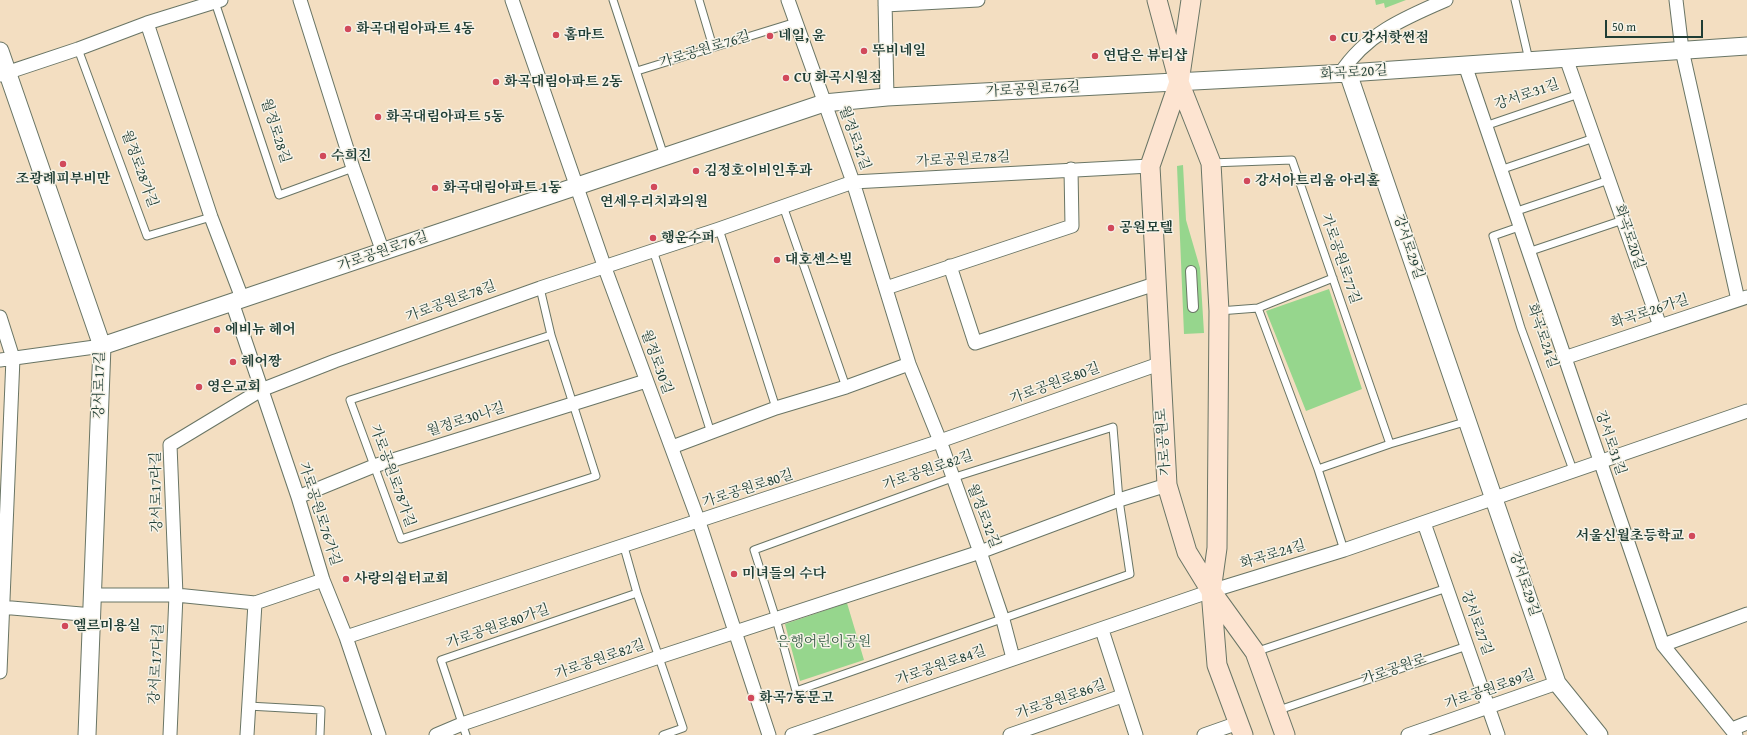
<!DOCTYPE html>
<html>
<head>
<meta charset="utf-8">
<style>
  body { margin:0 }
  #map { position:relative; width:1747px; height:735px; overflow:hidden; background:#f3dec1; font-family:"Gentium Book Plus",serif }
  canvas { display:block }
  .scale { position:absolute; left:1605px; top:20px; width:98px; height:18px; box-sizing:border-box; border:2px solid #1f3d34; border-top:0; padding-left:5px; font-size:12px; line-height:14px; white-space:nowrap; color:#1f3d34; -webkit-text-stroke:3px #f7f3e8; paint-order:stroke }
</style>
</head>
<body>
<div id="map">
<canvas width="1747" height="735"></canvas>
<div class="scale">50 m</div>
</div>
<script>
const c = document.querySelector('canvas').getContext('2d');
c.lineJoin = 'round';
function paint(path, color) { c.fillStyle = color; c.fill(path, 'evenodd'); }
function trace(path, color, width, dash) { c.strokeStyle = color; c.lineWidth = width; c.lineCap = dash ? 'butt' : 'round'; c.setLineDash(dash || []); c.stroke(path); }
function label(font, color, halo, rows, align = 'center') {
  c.font = font + ' "Gentium Book Plus","Noto Serif KR",serif'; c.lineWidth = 3; c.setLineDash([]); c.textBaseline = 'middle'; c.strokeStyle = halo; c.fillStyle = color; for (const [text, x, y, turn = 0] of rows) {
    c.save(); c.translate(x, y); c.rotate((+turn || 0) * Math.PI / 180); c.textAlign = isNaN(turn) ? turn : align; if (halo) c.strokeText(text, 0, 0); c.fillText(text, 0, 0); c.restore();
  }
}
paint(new Path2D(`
  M1375,0h31l-21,8 -1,-5 -8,2z
  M1183,165l3,55 14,48 4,65 -20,1 -7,-168z
  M1329,289l33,100 -56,22 -40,-100z
  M847,603l17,57 -64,21 -15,-57z`), '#96d68d');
const service = new Path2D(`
  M613,0l51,156
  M699,0l14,47
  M1515,0l14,60
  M215,2l64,193 74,-27
  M78,49l69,187 64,-19
  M637,71l159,-49
  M1485,126l94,-32
  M1211,163l81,-3 98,284
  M1500,170l94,-32
  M783,206l63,181
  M1514,212l95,-32
  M1519,227l-26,9 28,92 52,142
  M719,229l57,179
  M653,250l58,183
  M1528,252l95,-32
  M540,288l11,47 45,141 -195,63 -51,-139 201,-65
  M1258,308l60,161 26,81
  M1219,311l39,-3 75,-30
  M1113,427l6,73 11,74 -334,117 -20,-72 -22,-69 198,-72z
  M1318,469l72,-25 78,-23
  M624,547l13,46 46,135 -20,7
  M1255,652l192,-64
  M248,706l73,4 -1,25
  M1276,711l191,-65
  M466,735l-25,-75 196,-67`);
const pedestrian = new Path2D(`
  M1191,271l2,36`);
const minor = new Path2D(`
  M300,0l53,168 30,84
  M512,0l94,271 93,251 70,213
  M788,0l65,182 56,182 31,77 40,111 23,68 10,38
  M885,0l2,97
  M1676,0l6,50 56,250
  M885,5l93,-5
  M147,23l64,194 31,81
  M1566,58l94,268
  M1465,65l198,580 73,90
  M1340,74c26,-40 64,-56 106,-74
  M0,75l78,-26 69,-26 74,-23
  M950,266l25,77 180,-59
  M886,288l186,-62 -1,-57
  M232,302l66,195 25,83 23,57 33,98
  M0,317l13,41 -13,314
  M1564,358l183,-61
  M0,360l102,-14
  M672,447l104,-39 70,-21 63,-23
  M298,497l76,-31 272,-85
  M1424,523l74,212
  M94,595h82l79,8 68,-23
  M0,607l93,8
  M1102,630l34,105
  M346,637l594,-196 219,-77
  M1663,645l84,-31
  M1732,729l15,-6
  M170,735l6,-140 -6,-150 91,-55 74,-29 205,-73 179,-59 134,-47 297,-16
  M247,735l8,-132
  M436,735l26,-11 197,-67 321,-105 139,-52 48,-15
  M792,735l419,-144 133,-41 403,-139
  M1010,735l112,-39
  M1204,735l34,-12
  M1408,735l149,-52`);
const tertiary = new Path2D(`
  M0,51l102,295 -15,389
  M1348,73l209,610 42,52
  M102,346l722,-243 63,-6 461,-24 399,-27`);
const secondary = new Path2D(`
  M1157,0l22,82 -29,84 17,319 20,67 24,39 6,74 26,70
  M1191,0l-12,82 32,81 8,148 -2,237 -6,43 44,61 30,83`);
trace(service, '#697565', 9);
trace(pedestrian, '#697565', 12);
trace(minor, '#697565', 15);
trace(tertiary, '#697565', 19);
trace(secondary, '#697565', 21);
trace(service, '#fff', 7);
trace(pedestrian, '#fff', 10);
trace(minor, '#fff', 13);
trace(tertiary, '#fff', 17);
trace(secondary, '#fde4d1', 19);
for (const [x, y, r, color] of [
  [348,29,4,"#d1495b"],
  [556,35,4,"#d1495b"],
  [770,36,4,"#d1495b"],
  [1333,38,4,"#d1495b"],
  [864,51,4,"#d1495b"],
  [1095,56,4,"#d1495b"],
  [786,78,4,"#d1495b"],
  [496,82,4,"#d1495b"],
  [378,117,4,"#d1495b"],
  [323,156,4,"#d1495b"],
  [63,164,4,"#d1495b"],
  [696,171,4,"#d1495b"],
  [1247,181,4,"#d1495b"],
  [654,187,4,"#d1495b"],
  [435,188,4,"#d1495b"],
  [1111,228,4,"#d1495b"],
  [653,238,4,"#d1495b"],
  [777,260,4,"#d1495b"],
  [217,330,4,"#d1495b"],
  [233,362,4,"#d1495b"],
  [199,387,4,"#d1495b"],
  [1692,536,4,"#d1495b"],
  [734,574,4,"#d1495b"],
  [346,579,4,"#d1495b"],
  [65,626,4,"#d1495b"],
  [751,698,4,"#d1495b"]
]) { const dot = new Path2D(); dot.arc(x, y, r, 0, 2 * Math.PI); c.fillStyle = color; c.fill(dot); trace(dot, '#f7f3e8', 1.5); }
label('bold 14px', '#1f3d34', '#f7f3e8', [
  ["화곡대림아파트 4동",356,29],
  ["홈마트",564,35],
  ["네일, 윤",778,36],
  ["CU 강서핫썬점",1341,38],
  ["뚜비네일",872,51],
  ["연담은 뷰티샵",1103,56],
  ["CU 화곡시원점",794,78],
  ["화곡대림아파트 2동",504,82],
  ["화곡대림아파트 5동",386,117],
  ["수희진",331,156],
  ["김정호이비인후과",704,171],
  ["조광례피부비만",63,179,"center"],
  ["강서아트리움 아리홀",1255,181],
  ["화곡대림아파트 1동",443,188],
  ["연세우리치과의원",654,202,"center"],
  ["공원모텔",1119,228],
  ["행운수퍼",661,238],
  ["대호센스빌",785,260],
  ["에비뉴 헤어",225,330],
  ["헤어짱",241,362],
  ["영은교회",207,387],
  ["서울신월초등학교",1684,536,"right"],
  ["미녀들의 수다",742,574],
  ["사랑의쉼터교회",354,579],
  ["엘르미용실",73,626],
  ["화곡7동문고",759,698]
], 'left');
label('14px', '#1f3d34', '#f7f3e8', [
  ["가로공원로76길",705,50,-17],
  ["화곡로20길",1354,73,-4],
  ["가로공원로76길",1033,90,-3],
  ["강서로31길",1527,95,-19],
  ["월정로28길",275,131,72],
  ["월정로32길",854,138,70],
  ["가로공원로78길",963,160,-3],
  ["월정로28가길",139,169,70],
  ["화곡로20길",1629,237,71],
  ["강서로29길",1408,247,71],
  ["가로공원로76길",383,252,-19],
  ["가로공원로77길",1340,259,71],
  ["가로공원로78길",451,302,-20],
  ["화곡로26가길",1650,312,-18],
  ["화곡로24길",1542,336,71],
  ["월정로30길",656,362,70],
  ["가로공원로80길",1055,384,-20],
  ["강서로17길",100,385,-89],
  ["월정로30나길",466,420,-18],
  ["가로공원로",1164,442,-94],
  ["강서로31길",1610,443,71],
  ["가로공원로82길",928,471,-19],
  ["가로공원로78가길",392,476,70],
  ["가로공원로80길",748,489,-18],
  ["강서로17라길",157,492,-91],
  ["가로공원로76가길",319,514,72],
  ["월정로32길",983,516,69],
  ["화곡로24길",1273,555,-17],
  ["강서로29길",1524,584,71],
  ["강서로27길",1476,623,70],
  ["가로공원로80가길",498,627,-19],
  ["가로공원로82길",600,660,-19],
  ["강서로17다길",157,664,-87],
  ["가로공원로84길",941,666,-19],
  ["가로공원로",1394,670,-19],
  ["가로공원로89길",1490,690,-19],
  ["가로공원로86길",1061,700,-19]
]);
label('14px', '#375c46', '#f7f3e8', [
  ["은행어린이공원",824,642]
]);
</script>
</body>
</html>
